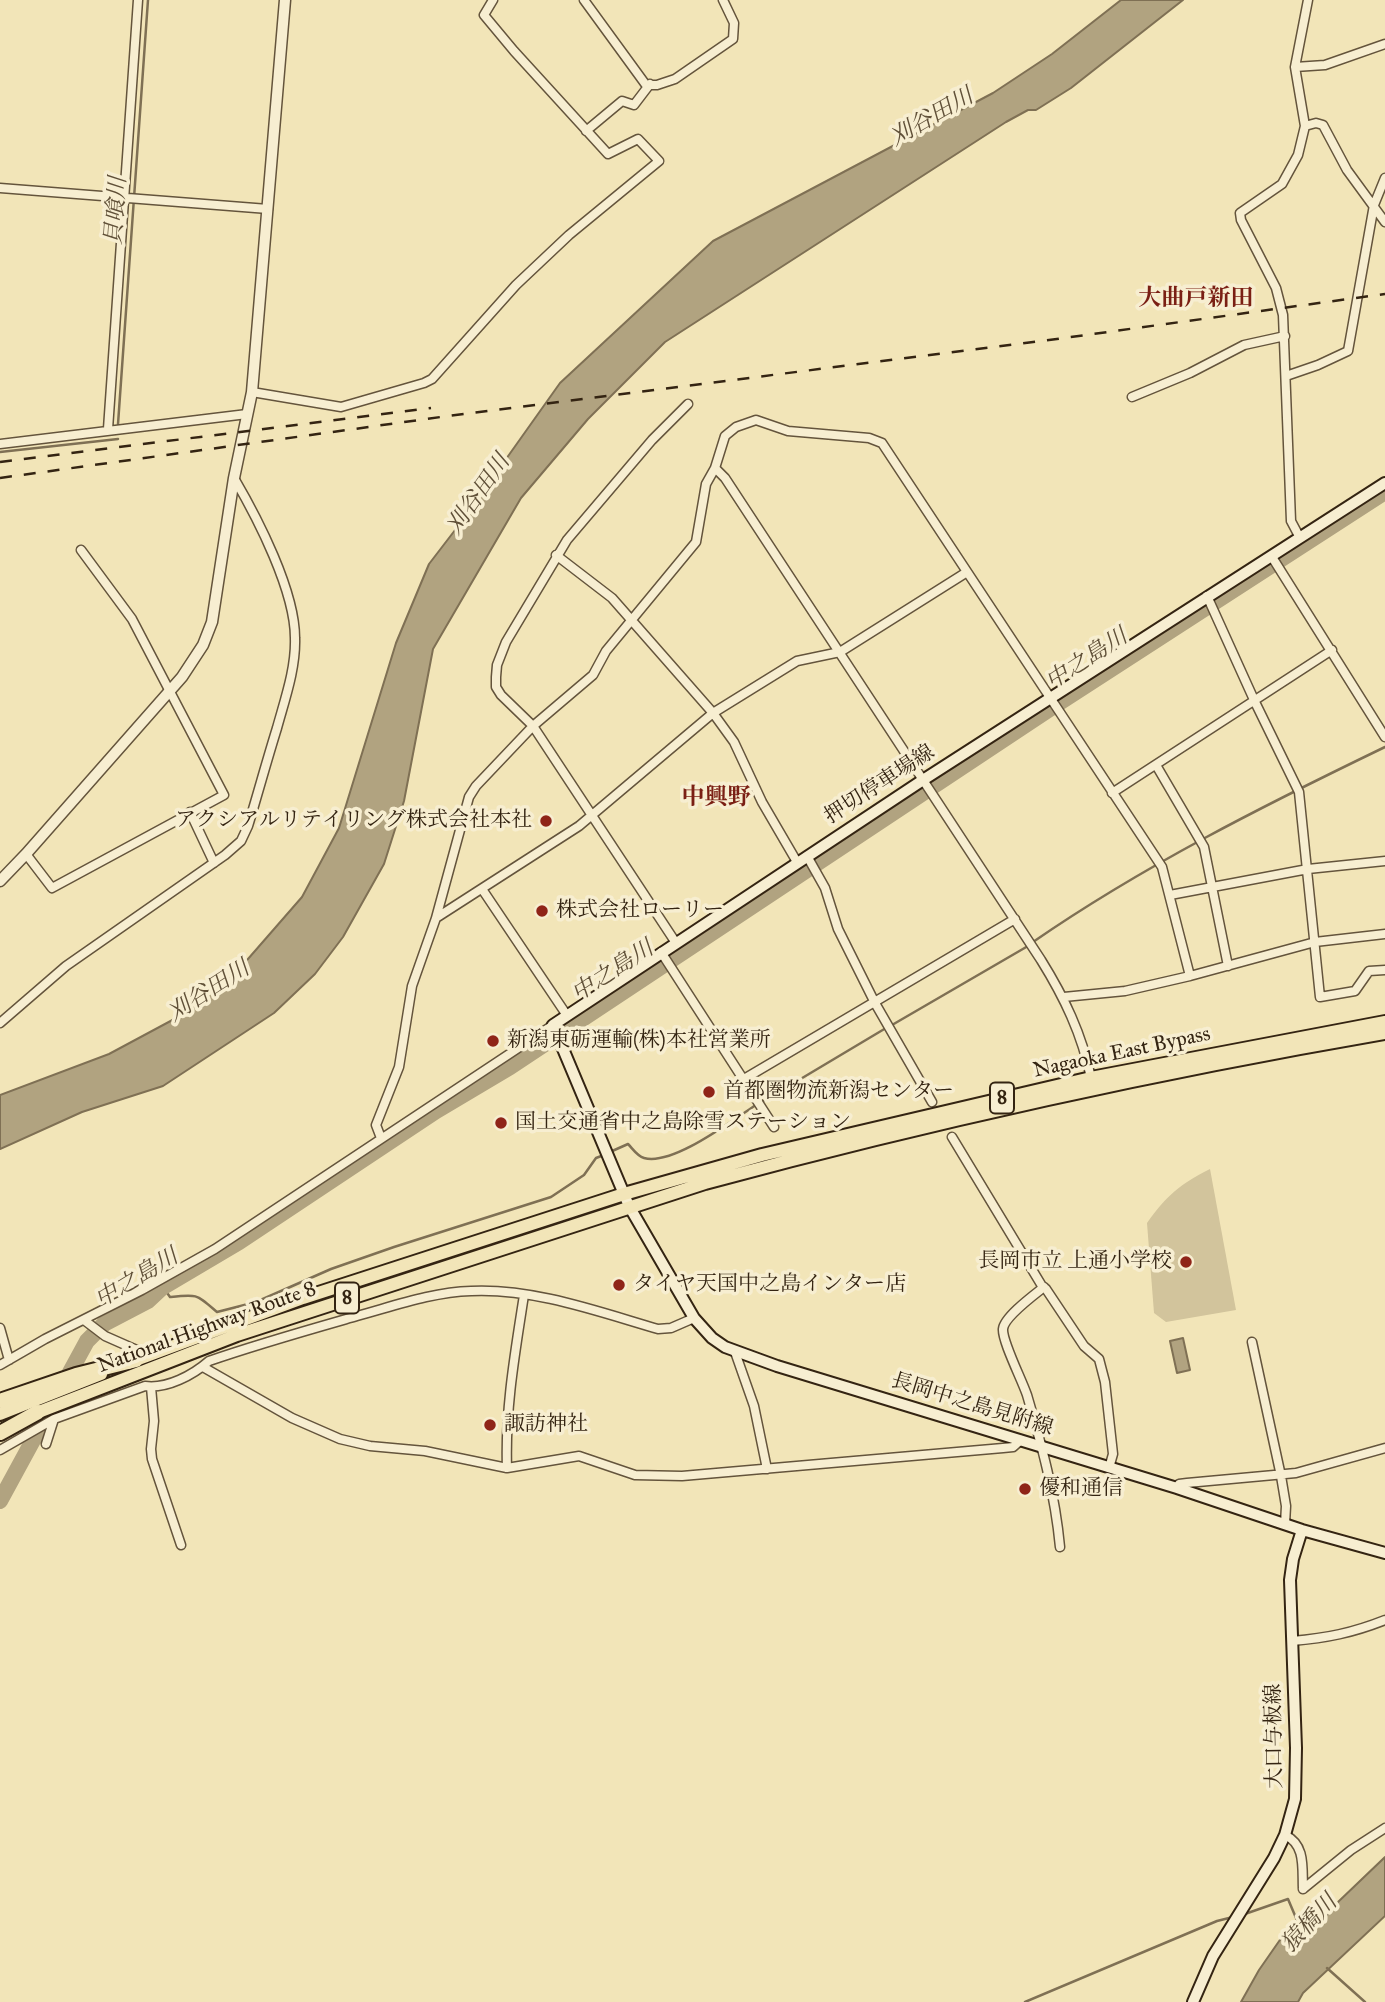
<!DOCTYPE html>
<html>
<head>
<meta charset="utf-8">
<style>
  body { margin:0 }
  canvas { display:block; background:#f2e5b8 }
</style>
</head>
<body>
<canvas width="1385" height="2002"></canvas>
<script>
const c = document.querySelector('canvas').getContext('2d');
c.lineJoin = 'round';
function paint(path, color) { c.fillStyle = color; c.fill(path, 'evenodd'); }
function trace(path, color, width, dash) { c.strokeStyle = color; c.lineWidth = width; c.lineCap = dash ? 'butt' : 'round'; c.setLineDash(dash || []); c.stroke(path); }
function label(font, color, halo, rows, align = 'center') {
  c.font = font + ' "IM FELL Great Primer","Noto Serif JP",serif'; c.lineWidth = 7; c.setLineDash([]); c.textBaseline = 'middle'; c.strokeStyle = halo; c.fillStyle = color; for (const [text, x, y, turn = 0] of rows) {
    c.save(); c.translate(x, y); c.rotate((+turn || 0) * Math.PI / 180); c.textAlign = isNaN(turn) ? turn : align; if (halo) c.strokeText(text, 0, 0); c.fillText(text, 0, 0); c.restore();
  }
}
paint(new Path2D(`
  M1210,1169l26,141 -70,12 -12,-9 -7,-90c19,-27 33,-39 63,-54z`), '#d2c49c');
const water = new Path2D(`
  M1121,0h62l-112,88 -35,22h-8l-22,12 -341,220 -77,77 -67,79 -88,151 -29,152 -20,63 -41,73 -28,37 -41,39 -111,73 -81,26 -82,37v-54l109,-41 69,-37 56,-42 68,-78 37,-69 57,-185 33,-79 33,-43 98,-138 153,-142 280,-148 59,-39z
  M1183,1338l7,32 -13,3 -7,-32z
  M1385,1857v59l-82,77 -5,9h-57l18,-32 32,-46 29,-1 18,-21z`);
paint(water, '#b1a380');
trace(water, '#7f7054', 2);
trace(new Path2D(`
  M118,424l30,-424
  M0,452l118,-13
  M1033,942c110,-76 232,-137 352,-195
  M892,1025l136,-79
  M762,1102l124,-74
  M610,1152l18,-8c5,5 9,12 16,14 29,8 87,-37 112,-53
  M163,1287l7,10c28,-3 26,-3 47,15l39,-10 75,-33 63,-22 157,-50 33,-22 12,-17 8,-3
  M1242,1915l46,-16 11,26
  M1327,1968l38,34
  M1025,2002l192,-81 16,-4`), '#7f7054', 2.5);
trace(new Path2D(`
  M0,1501l87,-160 17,-17 44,-23 15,-14 76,-45 197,-131 74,-44 538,-357 337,-218`), '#b1a380', 16);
const minor = new Path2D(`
  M584,0l62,85h11l18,-6 58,-40 1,-16 -11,-23
  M1295,67l30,-2 60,-21
  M1305,126l11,-3 7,2 24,45 38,52
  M586,131l36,-30 12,4 16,-21
  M0,188l268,21
  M1286,376l32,-11 30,-14 26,-146 11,-27
  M252,392l89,15 83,-24 8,-4 84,-94 53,-50 90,-74 -21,-22 -30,15 -94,-103 -30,-36 9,-15
  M1132,397l58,-24 54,-28 41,-9
  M108,429l30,-429
  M0,444l247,-30
  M715,468l10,10 316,482c23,37 41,74 50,118
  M1300,538l-9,-17 -8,-206 -7,-27 -35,-68 -1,-7 42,-29 16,-29 7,-29 -10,-59 13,-67
  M556,555l56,43 101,115 21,29 28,60 35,60
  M1272,557l113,180
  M1207,596l48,106 44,90 21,205 35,-6 14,-20 16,-1
  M1156,765l48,82 24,119
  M1112,793l220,-143
  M190,812l24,51
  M26,854l26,34 172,-93 -92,-176 -51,-69
  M807,856l18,32 13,41 37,74 57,99
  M482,889l84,125
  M1170,895l138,-26 77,-8
  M436,918l33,-121 7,-11 57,-60 60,-51 13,-24 90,-109 10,-58 9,-16 10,-32 11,-9 20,-7 32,11 81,7 13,5 280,424 28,109
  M676,943l-143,-217 -32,-31 -5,-8v-10l1,-12 9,-23 61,-102 85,-100 36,-36
  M661,952l113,175
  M1064,997l61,-6 65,-15 125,-34 70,-8
  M0,1023l66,-57 159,-111 16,-14 7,-15c10,-33 19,-66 29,-98 8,-29 19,-60 18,-90 0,-47 -37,-119 -61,-160
  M744,1079l271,-160
  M952,1137l90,149 4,3 38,57 15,13 6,23 8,72 -4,14
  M381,1138l-5,-13 23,-58 13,-81 24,-68 143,-92 134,-113 84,-52 43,-9 127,-80
  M1044,1287c-10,8 -40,30 -41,42 -1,12 19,51 24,66 15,51 28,99 33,152
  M524,1295c-9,58 -19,114 -17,173l72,-12 56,19 47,1 321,-28 10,-1 8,-7
  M84,1320l21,16 43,19
  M0,1328l9,32
  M1252,1342l29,134 5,30 -1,18
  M735,1352l19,54 13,63
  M0,1365l45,-26 97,-49 73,-41 338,-224
  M203,1367l89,51 48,21 30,7 55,5 82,17
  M151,1387l3,34 -3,28 1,10 29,86
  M46,1444l8,-25
  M0,1450l54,-31 91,-33c22,3 48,-11 64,-25 49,-17 99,-31 148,-45 37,-10 76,-24 114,-25 63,-3 128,21 187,38l13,-1 23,-10
  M1177,1488l2,-4 8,-1 109,-10 89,-25
  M1292,1641c35,-3 60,-8 93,-21
  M1285,1835c21,10 17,33 18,54
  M1303,1889l48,-39 34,-22`);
const tertiary = new Path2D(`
  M0,881l26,-27 156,-177 21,-32 9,-23 22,-144 18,-86 33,-392`);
const secondary = new Path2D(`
  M1385,483l-462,297 -370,245 76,181 65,112 18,20 13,9 52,19 400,122 125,42 83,23
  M1193,2002l20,-46 61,-98 11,-23 10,-36 1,-51 -6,-168 3,-21 9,-29`);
const trunk = new Path2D(`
  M128,1363l175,-65 321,-104 138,-39 329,-77 294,-56
  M0,1414l101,-40
  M31,1415l206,-80 468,-152c223,-60 453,-111 680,-150`);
const motorway = new Path2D(`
  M0,1401l76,-26 60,-15
  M0,1433l38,-21`);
trace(minor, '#64543c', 11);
trace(tertiary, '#64543c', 13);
trace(secondary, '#342412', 14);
trace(trunk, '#342412', 16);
trace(motorway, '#342412', 18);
trace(minor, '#f7eed1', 8);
trace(tertiary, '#f7eed1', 10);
trace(secondary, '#f7eed1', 10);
trace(trunk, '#f2e5b8', 12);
trace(motorway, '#f2e5b8', 14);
trace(new Path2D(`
  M0,462l431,-54
  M0,478l448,-62 601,-76 336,-46`), '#342412', 2.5, [12, 12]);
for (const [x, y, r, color] of [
  [546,821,7,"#8f2418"],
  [542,911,7,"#8f2418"],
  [493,1041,7,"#8f2418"],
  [709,1092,7,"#8f2418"],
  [501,1123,7,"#8f2418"],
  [1186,1262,7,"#8f2418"],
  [619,1285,7,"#8f2418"],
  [490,1425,7,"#8f2418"],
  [1025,1489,7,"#8f2418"]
]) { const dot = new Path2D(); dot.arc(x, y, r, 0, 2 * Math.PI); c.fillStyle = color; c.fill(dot); trace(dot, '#f7eed1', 2.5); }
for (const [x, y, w] of [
  [1002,1098,24],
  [347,1298,24]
]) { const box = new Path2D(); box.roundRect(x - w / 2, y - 15.5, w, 31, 5); c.fillStyle = '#f7eed1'; c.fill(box); trace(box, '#342412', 2); }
label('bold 19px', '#342412', null, [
  ["8",1002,1098],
  ["8",347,1298]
]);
label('21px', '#342412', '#f7eed1', [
  ["押切停車場線",880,785,-33],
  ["Nagaoka East Bypass",1122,1053,-12],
  ["National Highway Route 8",207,1328,-20],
  ["長岡中之島見附線",972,1405,17],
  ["大口与板線",1275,1736,-91]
]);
label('21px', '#342412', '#f7eed1', [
  ["アクシアルリテイリング株式会社本社",532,821,"right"],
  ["株式会社ローリー",556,911],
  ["新潟東砺運輸(株)本社営業所",507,1041],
  ["首都圏物流新潟センター",723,1092],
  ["国土交通省中之島除雪ステーション",515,1123],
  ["長岡市立 上通小学校",1172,1262,"right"],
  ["タイヤ天国中之島インター店",633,1285],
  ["諏訪神社",504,1425],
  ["優和通信",1039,1489]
], 'left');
label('italic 23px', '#605038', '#f7eed1', [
  ["刈谷田川",932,118,-30],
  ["貝喰川",117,211,-86],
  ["刈谷田川",479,495,-55],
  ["中之島川",1087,660,-33],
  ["中之島川",613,972,-33],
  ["刈谷田川",209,992,-33],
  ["中之島川",137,1279,-31],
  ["猿橋川",1310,1924,-47]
]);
label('bold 23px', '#7a1f14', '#f7eed1', [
  ["大曲戸新田",1196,299],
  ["中興野",716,798]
]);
</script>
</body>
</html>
